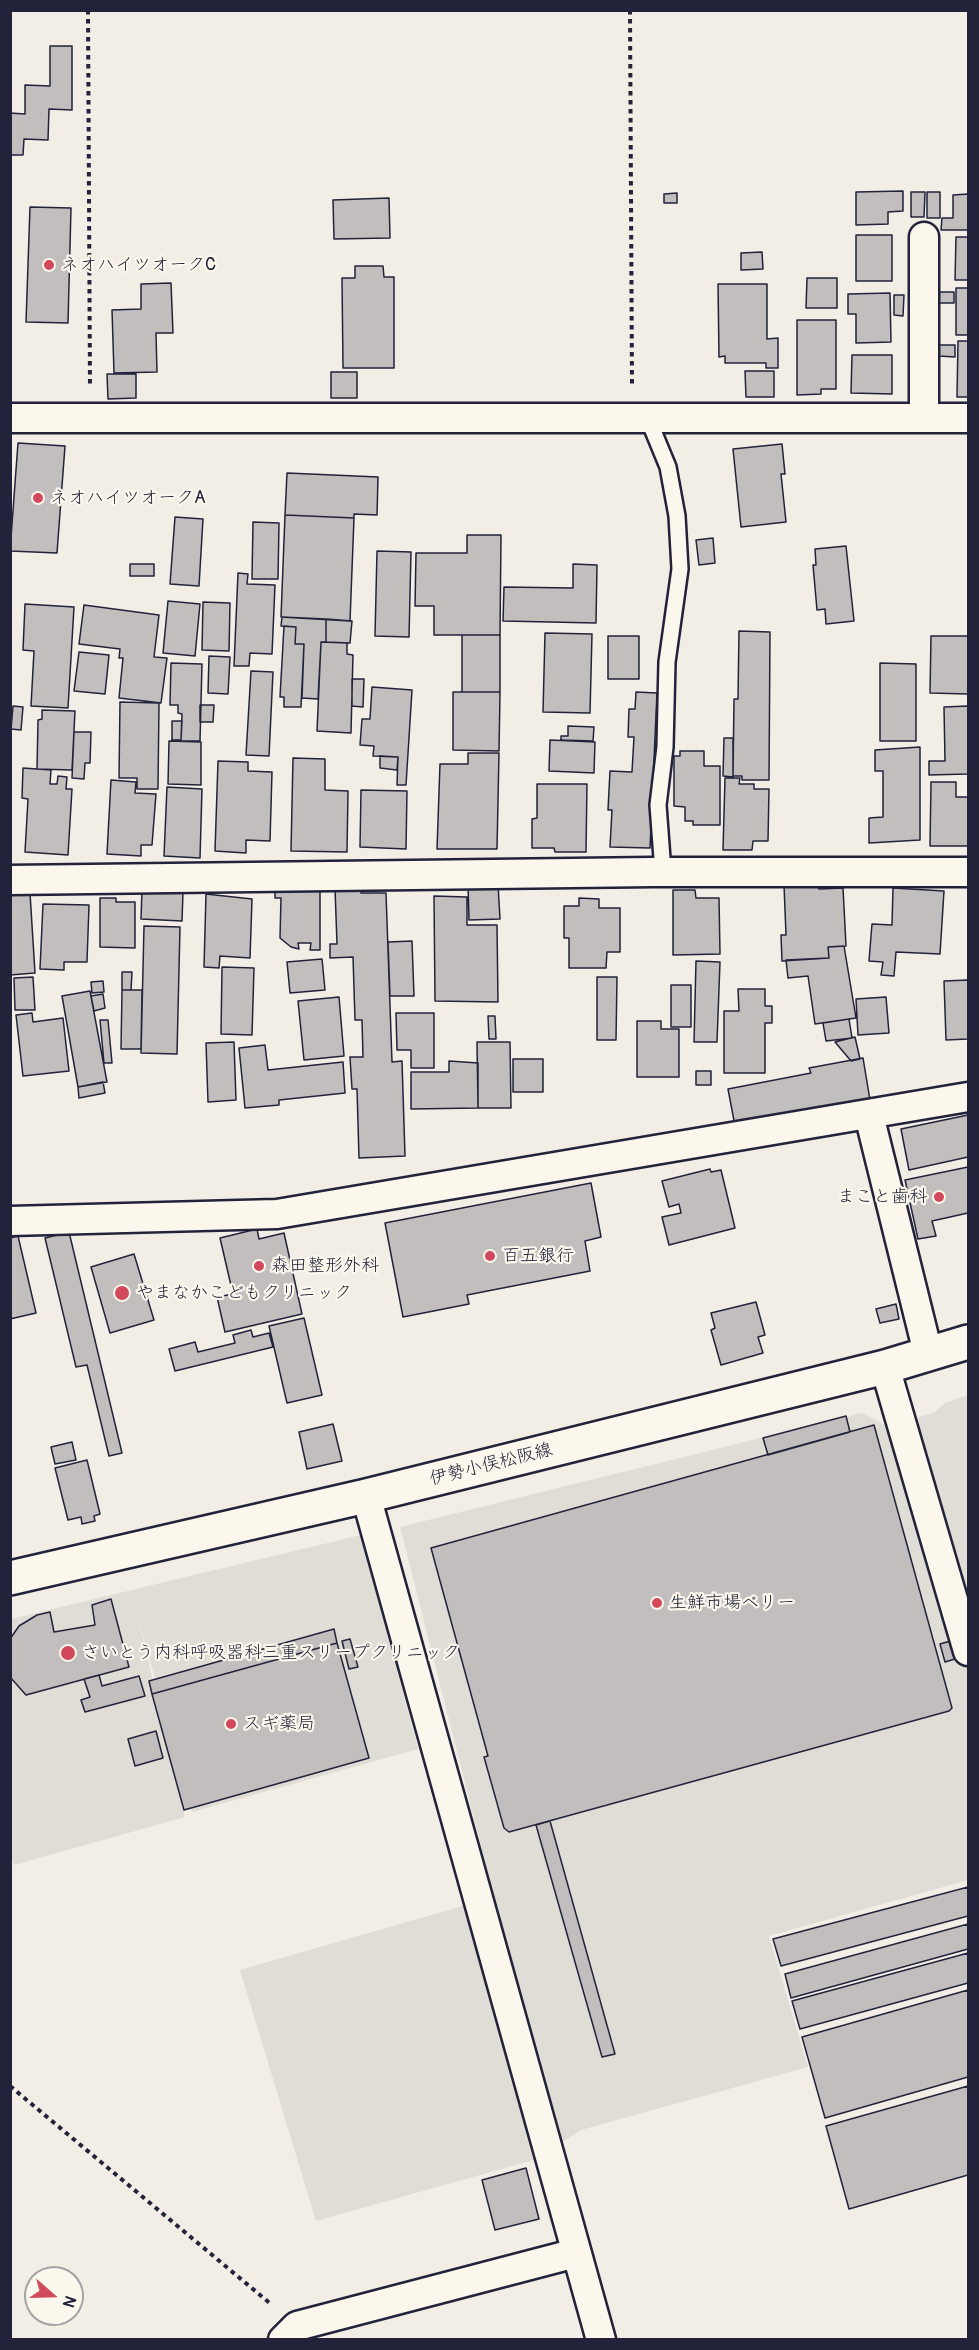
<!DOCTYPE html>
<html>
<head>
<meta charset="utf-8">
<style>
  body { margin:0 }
  #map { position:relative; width:979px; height:2350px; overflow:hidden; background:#f2eee5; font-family:Pangolin,sans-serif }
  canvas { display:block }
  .frame { position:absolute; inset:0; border:12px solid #22223b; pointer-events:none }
  .north { position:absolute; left:24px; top:2266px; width:60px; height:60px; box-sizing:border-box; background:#fbf7ec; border:2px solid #a4a2a5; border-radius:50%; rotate:110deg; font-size:16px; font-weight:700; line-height:24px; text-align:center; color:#22223b }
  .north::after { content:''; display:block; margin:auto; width:21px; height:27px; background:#d1495b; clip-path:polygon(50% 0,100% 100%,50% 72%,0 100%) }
</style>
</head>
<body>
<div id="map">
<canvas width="979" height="2350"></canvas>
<div class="frame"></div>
<div class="north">N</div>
</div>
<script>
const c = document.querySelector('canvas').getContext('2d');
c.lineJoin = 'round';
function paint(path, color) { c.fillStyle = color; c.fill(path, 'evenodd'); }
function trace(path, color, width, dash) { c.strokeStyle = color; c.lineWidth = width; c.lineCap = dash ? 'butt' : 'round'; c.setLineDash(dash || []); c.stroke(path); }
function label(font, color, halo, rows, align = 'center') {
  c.font = font + ' Pangolin,"Klee One",sans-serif'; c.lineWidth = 4.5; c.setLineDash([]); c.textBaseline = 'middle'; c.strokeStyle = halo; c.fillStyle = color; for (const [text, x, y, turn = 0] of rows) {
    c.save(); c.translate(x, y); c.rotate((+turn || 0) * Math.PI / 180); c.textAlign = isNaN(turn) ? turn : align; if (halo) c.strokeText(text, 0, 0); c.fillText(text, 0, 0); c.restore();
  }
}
paint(new Path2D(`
  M968,1395v485l-199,56 39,131 -227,63 -44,29 -221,62 -76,-251 254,-73 -94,-370 462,-114 27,14 46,-15 10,-9z
  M361,1535l57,214 -226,63 -54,-195 47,200 -171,48 -3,-9v-237z`), '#e0dcd6');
const building = new Path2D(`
  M50,46h22v64l-23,-1 -1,31 -24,-1 -1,16h-13v-42l15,1v-29l25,1z
  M903,191v20l-15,1v12l-32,1v-33z
  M911,192h14l-1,25h-13z
  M927,192h13v26h-13z
  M677,193v10h-13v-9z
  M968,194v36h-27l1,-12h11v-23z
  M389,198l1,40 -56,1 -1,-39z
  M30,207l41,1 -3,115 -42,-1z
  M856,235h36v46h-36z
  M956,237h12v43h-13z
  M762,252l1,17 -22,1v-17z
  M355,266h28l1,11h10v91h-51l-1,-90h13z
  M807,278h30v30h-31z
  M171,283l2,50h-17l1,39 -43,1 -2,-63 29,-1v-25z
  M718,284h49v55l11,-1v30h-12v-5h-41v-7l-6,1z
  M956,288h12v47h-12z
  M939,292h15v11h-15z
  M890,293l1,49 -35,1v-29h-8v-20z
  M894,295h10l-1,21 -9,-1z
  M797,320h39v69h-15v5l-24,1z
  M958,341h10v56h-11z
  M939,345h16v12l-16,-1z
  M852,355h40v39l-41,-1z
  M745,371h29v26h-28z
  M331,372h26v26h-26z
  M107,374h29v24l-28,1z
  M18,443l47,3 -8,107 -47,-2z
  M782,444l3,30h-4l5,48 -45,5 -8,-78z
  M287,473l91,4 -1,38 -23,-1v4l-69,-3z
  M285,515l69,3 -4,103 -69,-4z
  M175,517l28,2 -4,67 -29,-2z
  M253,522l26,1 -1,56h-26z
  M467,535h34l-1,100h-66v-29h-19l1,-53h51z
  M713,538l2,25 -16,2 -3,-25z
  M846,546l8,75 -28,3 -1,-15 -8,1 -4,-45h3l-1,-16z
  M377,551l34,1 -2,85 -34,-1z
  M130,564h24v12h-24z
  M573,564l24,1 -1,58 -93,-2 1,-34 69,1z
  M238,573l10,1 -1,10 28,1 -3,69 -22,-1 -1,13h-15z
  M168,601l32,3 -5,52 -32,-3z
  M203,602l27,1 -1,48 -27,-1z
  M25,604l49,3 -6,101 -37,-2 3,-55 -11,-1z
  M84,605l75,10 -5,42 13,1 -6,45 -42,-5 4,-40h-4l1,-9 -41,-5z
  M282,617l44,2v23h-5l-3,57 -16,-1 2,-54h-9l1,-17 -15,-1z
  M326,619l26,2 -2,22 -24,-1z
  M284,626l12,1 -1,17h9l-3,63h-17v-10h-4z
  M739,631l31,1 -1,148h-27v-4h-9l1,-77h4z
  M545,633l47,1 -2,79 -47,-1z
  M462,635h38v57h-38z
  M608,636h31v43h-31z
  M931,636h37v58l-38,-1z
  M321,642l26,1v11l6,1 -2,78 -34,-2z
  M79,652l30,3 -4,39 -31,-3z
  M209,656l21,1 -2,37 -20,-1z
  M171,663l31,1 -2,77h-19l1,-27 -4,-1v-8h-8z
  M880,663l36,1v77h-36z
  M251,671l22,1 -4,84 -23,-1z
  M352,679h12l-1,28 -11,-1z
  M372,687l40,3 -6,95h-9l1,-28 -25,-1 1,-10 -14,-1 2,-26h8z
  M453,692h47l-1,59 -46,-1z
  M636,692l21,1 -7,155 -40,-1 2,-37h-4l2,-39 22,1 2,-35h-6l1,-28h6z
  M120,702l39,1 -1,86h-21v-11h-18z
  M200,705h14l-1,17h-13z
  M13,706l10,1 -2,23 -10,-1z
  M968,706v68l-39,1v-14h16l-1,-54z
  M42,710l33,1 -3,59 -35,-1 1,-49 4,-1z
  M172,721h10l-1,19h-9z
  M568,726l26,1 -1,14 -32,-1v-4h7z
  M74,732h17l-1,31h-5l-1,16 -12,-1z
  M724,738h9v39l-10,-1z
  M550,740l45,2 -1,31 -45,-2z
  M169,741l32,1v43l-33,-1z
  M920,747v93l-51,3v-25l14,-1v-46h-8v-21z
  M680,751h24v15h16v59h-27v-4h-8v-14l-11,-1v-50h6z
  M468,753h31l-2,96h-60l3,-85h28z
  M380,756l18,1 -1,13 -17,-2z
  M293,758l32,1v31l23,1 -1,61 -56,-1z
  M218,761l30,1v9l24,1 -2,69 -24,-1v13l-31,-2z
  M23,768l28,2 -1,14h7l1,-8 9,1 -1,12h6l-4,66 -43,-3 3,-53 -6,-1z
  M725,778h15l-1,6h15v5h15l-1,52h-15l-1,9h-29z
  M111,780l25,2 -1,11 21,1 -4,51h-11v11l-34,-2z
  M931,782h25v15h12v49h-38z
  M537,784h50l-1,68h-31l-1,-4h-22v-29l5,-1z
  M167,787l35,2 -2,69 -36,-2z
  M361,790l46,1 -1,58 -46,-2z
  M498,884l2,35 -31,1 -1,-35z
  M819,884v5l24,-1 3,58 -18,1 1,11 -47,3 -1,-26h5l-2,-50z
  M361,887v6h25l6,169 10,-1 3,95 -46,2 -2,-69h-5l-2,-32h13l-1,-37h-7l-2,-63 -23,1v-14h7l-2,-56z
  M275,888h45v62h-10l1,-7h-13l1,6 -8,-2 -11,-9 1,-40h-6z
  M893,888l51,3 -4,63 -44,-2 -2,24 -13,-1 2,-13 -14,-1 3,-37 20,1z
  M142,889l41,3 -1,29 -41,-2z
  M673,890h22l1,8h23l1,56 -47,1z
  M30,893l5,80 -25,2v-81z
  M206,894l46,5 -2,59 -30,-2 -1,12 -15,-1z
  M434,896l33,1v28h30l1,77 -63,-1z
  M100,898h16v4h19v46l-35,-1z
  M579,898l20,1v9h21v44h-13l-1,16h-37v-30h-5v-32h15z
  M43,904l46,1 -2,57h-23v8l-24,-1z
  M144,926l36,1 -3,127 -36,-1z
  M412,941l2,55h-24l-2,-54z
  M844,946l12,72 -41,6 -7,-48 -20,2 -2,-18 43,-2 -1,-11z
  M322,959l3,31 -35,3 -3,-31z
  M696,961l24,1 -3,80h-23z
  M222,967l32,1 -2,67 -31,-1z
  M122,972h10l-1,18h-9z
  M33,977l2,33h-20l-1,-32z
  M597,977h20l-1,63h-19z
  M968,980v59l-22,1 -2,-59z
  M103,981l1,11 -12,1 -1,-11z
  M671,985h20v42h-20z
  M738,989h27v17h7v17h-7v50h-41v-62h15z
  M122,990h20l-1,59h-20z
  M90,991l17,91 -29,5 -16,-91z
  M103,994l2,14 -11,3 -3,-15z
  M339,997l5,59 -40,4 -6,-59z
  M886,997l3,36 -31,2 -2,-36z
  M32,1013l1,9 30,-4 6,53 -46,5 -7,-61z
  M396,1013h38v55h-23v-18h-14z
  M488,1016h7l1,23h-7z
  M849,1019l3,19 -26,3 -3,-18z
  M100,1020h8l4,43h-8z
  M637,1021h24v8h18v48h-42z
  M855,1037l5,22 -9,2 -16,-19z
  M234,1042l2,58 -28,2 -2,-59z
  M477,1042h33l1,66h-33z
  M265,1045l3,25 75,-8 2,31 -66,7v5l-34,3 -6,-60z
  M863,1058l7,42 -135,26 -7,-37 83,-16 -2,-5z
  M513,1059h30v33h-30z
  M449,1061l29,2v45l-67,1v-37h38z
  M696,1071h15v14h-15z
  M103,1082l2,11 -26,5 -1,-11z
  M968,1115v42l-59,13 -8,-41z
  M968,1167v46l-36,8 4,15 -18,3 -13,-59z
  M710,1169l1,3 10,-2 14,58 -66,17 -7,-28 19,-4 -2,-9 -10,3 -7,-26z
  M591,1183l10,54 -16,4 5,30 -123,24 2,9 -66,13 -18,-94z
  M257,1229l2,10 25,-6 18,81 -77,18 -8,-35 16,-3 -13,-56z
  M69,1232l53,221 -13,3 -22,-91 -11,2 -31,-129z
  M18,1236l18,77 -26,6v-81z
  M134,1254l20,66 -44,13 -19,-66z
  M756,1302l9,33 -7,2 5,16 -42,12 -10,-35 4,-2 -4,-15z
  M896,1304l3,15 -19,4 -4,-14z
  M304,1318l18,77 -35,8 -18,-77z
  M251,1330l2,7 16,-4 4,14 -98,24 -6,-22 26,-7 3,10 37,-9 -2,-8z
  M846,1416l4,16 -82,23 -5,-17z
  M333,1424l9,37 -35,8 -8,-37z
  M874,1425l78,283 -3,3 -440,121 -5,-4 -20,-71 4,-1 -57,-208z
  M72,1442l4,18 -21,4 -4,-17z
  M87,1460l13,54 -6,2 1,5 -13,3 -1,-7 -13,3 -13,-52z
  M111,1599l18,68 -103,28 -16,-18v-38l9,-13 18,-11 13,-3 4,20 41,-7 -3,-20z
  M334,1629l3,14 -185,51 -3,-13z
  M968,1636v19l-23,7 -5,-18z
  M350,1639l8,28 -9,2 -7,-28z
  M337,1643l32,115 -185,52 -32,-116z
  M99,1675l3,11 37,-10 6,20 -60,16 -4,-12 9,-3 -6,-18z
  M156,1731l7,27 -28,8 -7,-27z
  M550,1821l65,233 -13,3 -66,-232z
  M968,1887v29l-187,50 -8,-27z
  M968,1924v25l-177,49 -6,-24z
  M968,1953v30l-168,46 -8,-28z
  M968,1990v87l-143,41 -23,-81z
  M968,2086v89l-119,34 -23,-83z
  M526,2168l13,51 -44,11 -13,-50z`);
paint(building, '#c2bebe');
trace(building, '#22223b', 1.5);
const lane = new Path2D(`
  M647,416l21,51 9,49 3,53 -13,93 -2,85 -7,58 5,67`);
const street = new Path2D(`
  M10,418h958
  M924,418v-181
  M10,880l643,-8h315
  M869,1115l59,238
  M10,1221l267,-7 691,-117
  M885,1367l83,284
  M366,1496l235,844
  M283,2340l14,-14 279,-73`);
const secondary = new Path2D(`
  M10,1578l356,-82 519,-129 83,-25`);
trace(lane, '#22223b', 20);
trace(street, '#22223b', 33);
trace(secondary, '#22223b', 38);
trace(new Path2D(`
  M88,10l2,378
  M630,10l2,376
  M10,2086l262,219`), '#22223b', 4, [4.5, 4.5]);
trace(lane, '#fbf7ec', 15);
trace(street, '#fbf7ec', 28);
trace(secondary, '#fbf7ec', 33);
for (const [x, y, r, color] of [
  [49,265,6,"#d1495b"],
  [38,498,6,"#d1495b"],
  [939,1197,6,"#d1495b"],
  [490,1256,6,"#d1495b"],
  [259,1266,6,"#d1495b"],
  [122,1293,8,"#d1495b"],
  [657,1603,6,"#d1495b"],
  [68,1653,8,"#d1495b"],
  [231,1724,6,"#d1495b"]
]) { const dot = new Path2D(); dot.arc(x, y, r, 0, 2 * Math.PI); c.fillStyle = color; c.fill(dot); trace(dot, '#fbf7ec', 2); }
label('18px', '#22223b', '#fbf7ec', [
  ["ネオハイツオークC",61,265],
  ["ネオハイツオークA",50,498],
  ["まこと歯科",927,1197,"right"],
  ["百五銀行",502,1256],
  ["森田整形外科",271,1266],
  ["やまなかこどもクリニック",136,1293],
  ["生鮮市場ベリー",669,1603],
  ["さいとう内科呼吸器科三重スリープクリニック",82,1653],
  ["スギ薬局",243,1724]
], 'left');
label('18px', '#22223b', '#fbf7ec', [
  ["伊勢小俣松阪線",491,1465,-14]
]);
</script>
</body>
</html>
